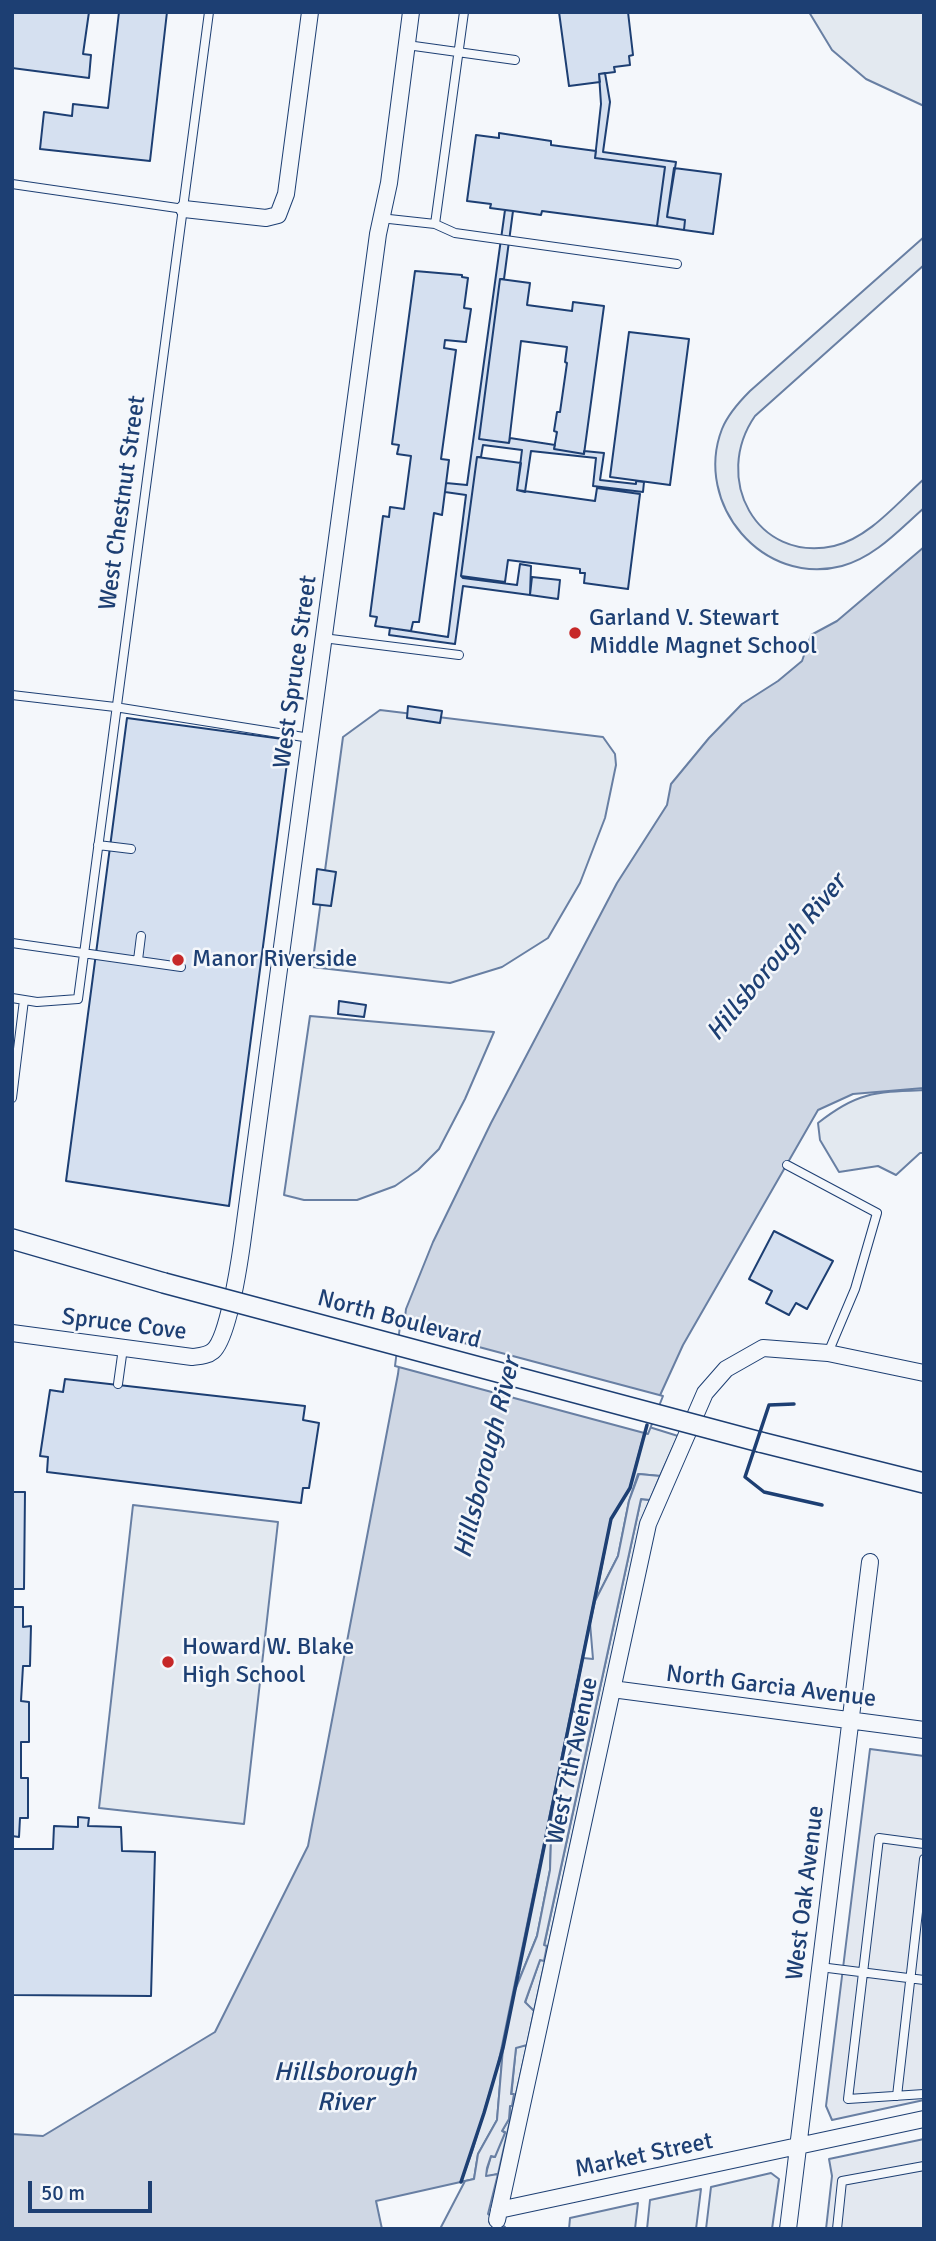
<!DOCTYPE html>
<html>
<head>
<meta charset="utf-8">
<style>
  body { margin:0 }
  #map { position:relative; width:936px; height:2241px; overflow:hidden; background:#f4f7fb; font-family:Signika,sans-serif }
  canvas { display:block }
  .frame { position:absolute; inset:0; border:14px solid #1d3f73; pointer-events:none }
  .scale { position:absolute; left:28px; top:2181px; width:124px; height:32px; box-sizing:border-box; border:4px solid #1d3f73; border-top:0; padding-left:9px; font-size:21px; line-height:24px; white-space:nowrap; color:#1d3f73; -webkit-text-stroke:5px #f4f7fb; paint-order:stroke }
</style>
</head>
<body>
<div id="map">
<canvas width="936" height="2241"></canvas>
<div class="frame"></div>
<div class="scale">50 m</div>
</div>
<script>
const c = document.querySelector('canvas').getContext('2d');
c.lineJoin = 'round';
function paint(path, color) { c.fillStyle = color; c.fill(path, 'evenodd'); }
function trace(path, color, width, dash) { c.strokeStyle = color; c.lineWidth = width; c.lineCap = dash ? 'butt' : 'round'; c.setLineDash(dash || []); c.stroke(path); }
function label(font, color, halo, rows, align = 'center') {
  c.font = font + ' Signika,sans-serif'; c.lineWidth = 5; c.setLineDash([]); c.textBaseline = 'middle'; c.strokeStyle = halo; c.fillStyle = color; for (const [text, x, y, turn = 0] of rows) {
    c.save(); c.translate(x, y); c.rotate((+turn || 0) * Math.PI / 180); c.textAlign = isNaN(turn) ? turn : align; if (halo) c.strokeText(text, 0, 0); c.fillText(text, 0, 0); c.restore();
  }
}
const green = new Path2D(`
  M809,12h115v94l-58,-27 -34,-29z
  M924,237v28l-169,151c-43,62 1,147 79,130 35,-8 64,-44 90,-67v29c-25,22 -49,49 -82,58 -79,21 -149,-62 -120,-137 6,-15 17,-27 28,-38z
  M380,710l223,27 12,17 1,11 -11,53 -25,65 -32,55 -46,29 -52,16 -138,-16 31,-230z
  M310,1016l184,16 -29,67 -26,50 -21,21 -23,16 -38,14h-53l-20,-5z
  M924,1090v63h-4l-24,22 -18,-9 -39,6 -19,-32 -2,-17c39,-31 57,-31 106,-33z
  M646,1426l32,10 -18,40 -22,-2 -9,27 -11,55 -23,45 16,-82 19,-31z
  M641,1499l9,1 -8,19 -108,492 -9,-8 15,-43h4l3,-13 -3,-1z
  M133,1505l145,17 -34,302 -145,-16z
  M552,1809l-2,61 -13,66 -24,59z
  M527,2045l-29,129 -13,3 6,-21 3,1 11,-25 -3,-1 7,-12 7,-72z
  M503,2048l-6,72 -19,34 -4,25 -13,3 23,-69z
  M771,2173l8,6 -7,50h-66l5,-42z
  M701,2189l-5,40h-49l3,-29z
  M638,2203l-3,26h-66l1,-11z`);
paint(green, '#e3e9f0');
trace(green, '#687fa3', 2);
const parking = new Path2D(`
  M639,1474l21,2 -10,24 -9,-1 -97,446 3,1 -3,15 -4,-1 -15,42 9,9 -7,34 -11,3 -5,46h3l-2,12h-2l-1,13 -7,12 3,2 -10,24 -4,-1 -4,12 -1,8 12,-2 -10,40 17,13 -1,2h-122l-6,-28 98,-22 4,-25 19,-34 6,-72 10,-53 24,-59 13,-66 2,-61 5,-25 20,-48 4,-22 -9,-3 11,-53 10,1 -3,-36 5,-22 23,-45 11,-55z
  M870,1749l54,7v344l-92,20 -6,-14z
  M924,2139v90h-98l6,-53 -3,-17z`);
paint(parking, '#e3e8f0');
trace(parking, '#687fa3', 2);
const water = new Path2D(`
  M924,547v541l-71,6 -35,16 -135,235 -37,81 -16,62 -19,31 -113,546 -26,87 -11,30 -25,47h-424v-95l31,2 172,-104 93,-186 90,-472 8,-65 27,-67 58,-119 126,-240 50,-78 4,-21 38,-46 33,-34 36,-23 24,-20 9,-26 26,-14z`);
paint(water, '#cfd7e4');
trace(water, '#687fa3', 2);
const pier = new Path2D(`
  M400,1326l263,70 -15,38 -253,-68z
  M465,2181l-25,48h-58l-6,-28z`);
paint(pier, '#f4f7fb');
trace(pier, '#687fa3', 2);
const building = new Path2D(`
  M12,12h77l-6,42 8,1 -2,23 -77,-10z
  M119,12h48l-17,149 -110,-12 4,-37 28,4 1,-12 35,4z
  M559,12h69l5,43 -4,1 1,9 -16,2 1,5 -16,2 1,8 -31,4z
  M605,73l5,29 -7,50 73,10 -9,55 18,3 -1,10 -27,-4 8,-59 -70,-9 6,-54 -2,-30z
  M499,133l52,8v4l45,6 -1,7 70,9 -8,59 -115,-15 -1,4 -28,-4 -23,-3 1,-4 -24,-3 9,-66 23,3z
  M674,168l47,6 -8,60 -29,-4 1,-10 -18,-3z
  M505,210l8,1 -9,68h-4l-21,160 30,4 1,-5 45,7 -1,4 30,5v-3l20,2 -4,27 36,4v-3l8,1 -1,10 -50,-6 3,-28 -65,-7 -6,41 -8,-2 5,-40 -39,-5 -2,12h-4l-16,119 2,2 54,7 3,-21 11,2 -1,29 -67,-9 -8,58 -66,-9 1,-7 58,9 18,-142 -21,-3 1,-9 21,2z
  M415,271l47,4v2l6,1 -4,30 7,1 -5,33 -21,-2 -1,8 12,2 -15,109 8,1 -7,55 -8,-2 -15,109h-6l-2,9 -36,-5 2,-9 -7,-1 13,-100 6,1 1,-10 14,2 7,-53 -14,-2 2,-9 -7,-1z
  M500,279l30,4 -3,22 45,6 1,-9 31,4 -20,148 -30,-5 3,-17 -3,-1 3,-19h3l7,-49 -2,-1 2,-15 -46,-6 -12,102 -30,-4z
  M629,332l60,7 -19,146 -60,-8z
  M477,457l44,6 -4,27 78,11 2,-13 43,6 -12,95 -44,-6 1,-10h-5v-4l-72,-9 -3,22 -44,-6z
  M532,577l28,3 -2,19 -28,-4z
  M408,706l34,5 -2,12 -33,-5z
  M127,718l163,22 -61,466 -163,-25z
  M317,869l19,3 -5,34 -18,-2z
  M339,1001l27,4 -2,12 -26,-3z
  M774,1231l59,30 -26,48 -11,-6 -7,12 -23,-12 6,-12 -23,-12z
  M65,1379l240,27 -2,14 16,3 -10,65h-6l-2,15 -254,-31 1,-15 -8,-1 10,-66 13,2z
  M12,1492h13l-1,97h-12z
  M12,1607h11v20l8,-1 -1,40h-7l-2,35 8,1v40h-8v36h7v40h-8l-1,19 -7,-1z
  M78,1817l11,1 -1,8 33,1 1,24 33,1 -4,144 -139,-1v-146h41l1,-23 24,1z`);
paint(building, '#d5e0f0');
trace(building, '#1d3f73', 2);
const service = new Path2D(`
  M407,45l108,15
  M12,184l172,25
  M380,218l55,6 29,-212
  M435,224l20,9 222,31
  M323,638l136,17
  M12,695l103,12 195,31
  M98,845l33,4
  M12,943l169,24
  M138,960l3,-24
  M12,998l25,4 41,-3 131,-987
  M12,1098l12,-98
  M787,1165l90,48 -22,76 -27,64
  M118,1384l5,-36
  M924,1844l-45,-6 -31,261 76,-5
  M820,1967l104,13
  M897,2096l27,-237
  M837,2229l5,-48 82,-15`);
const minor = new Path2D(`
  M184,209l82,9 12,-3 8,-21 24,-182
  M12,1333l180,24c8,-1 15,-1 21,-6 15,-13 26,-86 29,-107l136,-1010 11,-51 22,-171
  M612,1689l312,41
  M499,2210l425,-91
  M497,2220l151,-696 57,-131 21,-24 37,-21 65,5 96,20
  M788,2229l82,-667`);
const tertiary = new Path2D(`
  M12,1239l152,44
  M760,1442l164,41`);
trace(service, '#1d3f73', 10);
trace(minor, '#1d3f73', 18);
trace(tertiary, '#1d3f73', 22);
trace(service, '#f4f7fb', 8);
trace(minor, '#f4f7fb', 16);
trace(tertiary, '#f4f7fb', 19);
const tertiaryBridge = new Path2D(`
  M164,1283l596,159`);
trace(tertiaryBridge, '#1d3f73', 22, []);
trace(tertiaryBridge, '#f4f7fb', 19);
trace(new Path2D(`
  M794,1404l-25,1 -24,72 19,15 58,13
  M461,2182l23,-69 19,-65 108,-529 19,-31 17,-63`), '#1d3f73', 3.5);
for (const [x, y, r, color] of [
  [575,633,7,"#c62828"],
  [178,960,7,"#c62828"],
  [168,1662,7,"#c62828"]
]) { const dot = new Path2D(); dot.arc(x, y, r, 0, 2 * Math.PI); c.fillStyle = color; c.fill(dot); trace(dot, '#f4f7fb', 2.5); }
label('24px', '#1d3f73', '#f4f7fb', [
  ["West Chestnut Street",123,503,-82],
  ["West Spruce Street",296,672,-82],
  ["North Boulevard",399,1320,15],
  ["Spruce Cove",124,1325,7],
  ["North Garcia Avenue",771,1687,7],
  ["West 7th Avenue",573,1761,-78],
  ["West Oak Avenue",806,1893,-83],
  ["Market Street",644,2156,-12]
]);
label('24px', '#1d3f73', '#f4f7fb', [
  ["Garland V. Stewart",589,619],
  ["Middle Magnet School",589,647],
  ["Manor Riverside",192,960],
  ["Howard W. Blake",182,1648],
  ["High School",182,1676]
], 'left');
label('italic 26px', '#1d3f73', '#f4f7fb', [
  ["Hillsborough River",777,958,-51],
  ["Hillsborough River",488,1458,-76],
  ["Hillsborough",345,2073],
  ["River",345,2103]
]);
</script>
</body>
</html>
